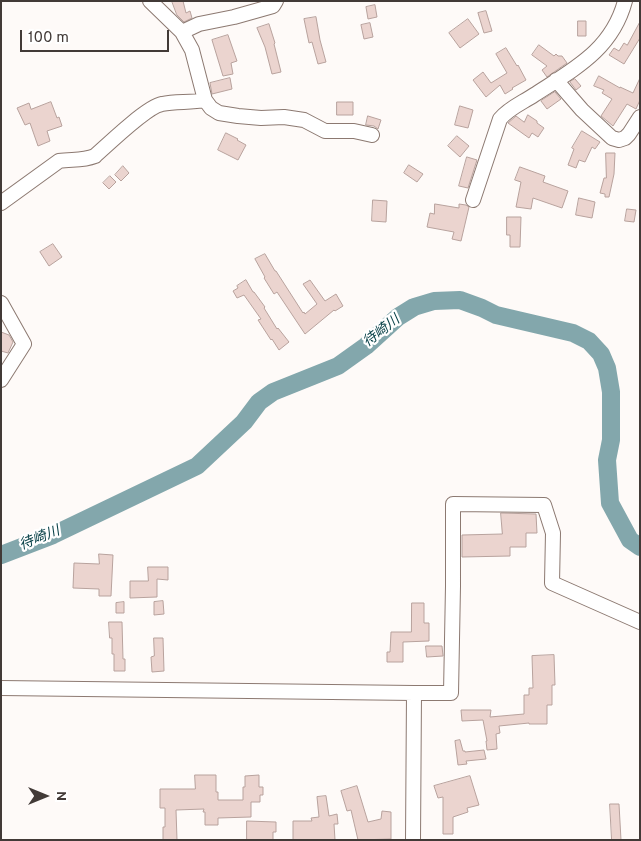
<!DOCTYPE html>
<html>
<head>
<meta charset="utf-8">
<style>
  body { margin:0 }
  #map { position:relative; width:641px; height:841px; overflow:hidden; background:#fefaf8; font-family:Overpass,sans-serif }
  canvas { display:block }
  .frame { position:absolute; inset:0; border:2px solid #423a37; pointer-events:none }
  .north { position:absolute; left:20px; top:771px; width:50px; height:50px; -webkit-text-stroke:4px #fff; paint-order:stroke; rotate:90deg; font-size:14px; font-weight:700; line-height:20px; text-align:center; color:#423a37 }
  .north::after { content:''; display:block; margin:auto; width:18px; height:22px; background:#423a37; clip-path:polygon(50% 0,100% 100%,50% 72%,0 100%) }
  .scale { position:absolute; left:20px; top:30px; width:149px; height:22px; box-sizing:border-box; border:2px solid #423a37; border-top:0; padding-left:6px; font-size:15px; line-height:18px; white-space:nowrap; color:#423a37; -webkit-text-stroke:4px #fff; paint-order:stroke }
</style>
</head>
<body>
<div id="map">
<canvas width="641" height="841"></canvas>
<div class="frame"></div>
<div class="north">N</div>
<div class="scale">100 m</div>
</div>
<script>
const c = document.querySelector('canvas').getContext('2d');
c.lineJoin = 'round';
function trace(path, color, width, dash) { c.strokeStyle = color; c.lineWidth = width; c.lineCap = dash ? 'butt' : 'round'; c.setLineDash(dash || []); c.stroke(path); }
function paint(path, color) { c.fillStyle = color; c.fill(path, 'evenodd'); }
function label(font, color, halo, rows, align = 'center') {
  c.font = font + ' Overpass,"Noto Sans JP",sans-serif'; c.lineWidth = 4.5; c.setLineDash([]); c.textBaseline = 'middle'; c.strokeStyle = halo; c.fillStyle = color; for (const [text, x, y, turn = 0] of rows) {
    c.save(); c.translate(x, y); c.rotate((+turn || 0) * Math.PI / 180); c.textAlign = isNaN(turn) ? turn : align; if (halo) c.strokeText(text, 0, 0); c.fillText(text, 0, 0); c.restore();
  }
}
trace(new Path2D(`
  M1,555l52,-20 144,-69 47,-44 15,-20 14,-10 65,-26 28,-20 32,-29 16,-10 20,-6 26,-1 22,8 14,7 77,18 16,8 12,13 6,14 4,24v48l-4,20 3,43 20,37 10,7`), '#83a7ac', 18);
const building = new Path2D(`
  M172,1h11l3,12 4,-2 2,7 -8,4 -7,-7z
  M375,5l2,12 -9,2 -2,-12z
  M486,11l6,20 -8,2 -6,-20z
  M316,17l4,23 6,22 -8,2 -6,-22 -3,1 -5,-24z
  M468,19l11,15 -19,14 -11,-15z
  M578,21h8v15h-8z
  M640,22v16l-16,26 -15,-9 5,-7 5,3 5,-8 3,2z
  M370,23l3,14 -9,2 -3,-14z
  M269,24l6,19 -1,1 7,28 -9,2 -7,-27 -8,-19z
  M228,35l9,26 -6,2 2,11 -10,2 -11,-36z
  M539,45l15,11 2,-2 2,2h4l5,7 -20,14 -5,-7 5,-4 -15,-11z
  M506,48l11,18 1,-1 8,15 -14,8 1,1 -8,5 -5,-9 -14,12 -13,-17 10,-8 8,11 16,-10 -11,-19z
  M599,76l21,12v-1l13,6 7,-15v22l-4,9 -9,-5 -14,22 -12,-10 11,-17 -10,-6 2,-3 -10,-4z
  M230,78l2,11 -20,5 -2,-11z
  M575,79l6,7 -5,4 -6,-8z
  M555,92l6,7 -14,10 -6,-8z
  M51,102l6,16 2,-1 3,9 -15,5 3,10 -12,5 -8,-23 -5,2 -8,-17 12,-5 2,6z
  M337,102h16v13h-16z
  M460,106l13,4 -5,18 -13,-3z
  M528,115l9,6v2l7,5 -6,9 -6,-4 -3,5 -21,-15 8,-7 8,6z
  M368,116l13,4 -3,9 -4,-3 -8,-1z
  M582,131l18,11 -5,7 -3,-2 -7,15 -6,-2 -3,8 -8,-3 6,-16 -2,-1z
  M226,133l12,6 -1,1 9,5 -8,15 -20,-10z
  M457,136l12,10 -9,11 -12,-11z
  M606,153h9l-1,21 -5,23h-4v-3l-5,-1 4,-15h2z
  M467,157l10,3 -9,28 -9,-2z
  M409,165l14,9 -6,8 -13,-9z
  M123,166l6,7 -8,8 -6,-6z
  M520,167l25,9 -2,6 25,9 -6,17 -29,-10 -2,11 -15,-2 5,-25 -6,-2z
  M110,176l6,6 -7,7 -6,-6z
  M579,198l16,4 -3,16 -16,-3z
  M373,200l14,1 -1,21 -14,-1z
  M435,204l24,4v-4l7,1 3,2 -8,34 -9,-2 2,-7 -27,-5 3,-14 4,1z
  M627,209l9,1 -2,12 -9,-1z
  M507,217h14l-1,30h-10v-12h-3z
  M53,244l9,13 -13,9 -9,-14z
  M265,254l10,17h1l27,42 1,-1 1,2 12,-10 -14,-20 7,-4 15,21 11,-7 7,12 -8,5 -1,-1 -29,24 -28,-42 -3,2 -10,-16 1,-1 -10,-18z
  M246,280l7,12h1l11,15 -1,1 13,21 1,-1 11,14 -10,8 -7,-11 -1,1 -13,-20 3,-1 -17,-24 -7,3 -4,-7 5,-3 -1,-2z
  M1,332l8,3 4,7 -5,11 -7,-2z
  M501,513l35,1 1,19h-11v14h-16v9l-48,1v-22l40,-1z
  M99,554l14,1 -2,41h-12v-7l-26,-1 1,-25 25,1z
  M148,567h20v13l-11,-1v18l-27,1v-17h18z
  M163,601l1,13 -10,1v-13z
  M124,602v11h-8v-10z
  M412,603h12v20h5v18l-26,1v20h-16v-10h3l1,-20h20z
  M109,622h13l1,37h2v12h-11v-17h-2v-16h-2z
  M154,638h9l1,33 -12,1 -1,-15 3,-1z
  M426,646h16l1,10 -16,1z
  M554,655l1,30h-3v20h-5v19h-18v-1l-30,3 1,7 -4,1 1,15 -10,1 -1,-9h1l-4,-21 -21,1 -1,-11h30l-1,7 34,-3v-19h5v-7h4l-1,-32z
  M460,740l3,11h2v1l19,-2 2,9 -20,2 1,3 -9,1 -3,-24z
  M195,775h21v17h2v8h25v-13h2v-11l14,-1v12h4v8h-3v7h-9v15l-33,1v7h-13v-13h-2l1,-3 -28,1 1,30h-14v-13h2v-19h-5v-19h35z
  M470,776l9,29 -12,3 1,4 -15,5v17h-10v-37l-5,1 -4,-12z
  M357,786l11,36 13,-3 1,-8 9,1v27l-33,1 -7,-30 -4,1 -6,-20z
  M326,796l3,20 8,-2 1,10h-4l1,16h-42v-19h19l-1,-3 8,-1 -2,-20z
  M610,804h9l2,36h-9z
  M247,821l29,1v10h-3v8h-26z`);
paint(building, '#ebd4cf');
trace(building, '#b8a29d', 1);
const minor = new Path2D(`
  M150,1l32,31 10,18 13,50 6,8 8,5 19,3 23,2 23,-1 20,3 21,11h29l18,4
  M182,32l17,-8 35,-7 39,-11 3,-5
  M556,80l26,30 30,28 7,2 6,-2 4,-4 11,-17
  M473,200l27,-81c9,-11 22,-16 34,-24 40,-26 78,-45 91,-94
  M1,203l58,-42c13,-2 23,0 36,-5 13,-12 53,-50 67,-52 14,-3 29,-1 43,-4
  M1,303l23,41 -23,36
  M1,688l413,5h37l2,-107v-82l91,1 9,28 -1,50 88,39
  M413,840l1,-147`);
trace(minor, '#8c7971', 16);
trace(minor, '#fff', 14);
label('italic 14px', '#003b42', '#fff', [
  ["待崎川",382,332,-38],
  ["待崎川",40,539,-22]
]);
</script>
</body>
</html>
